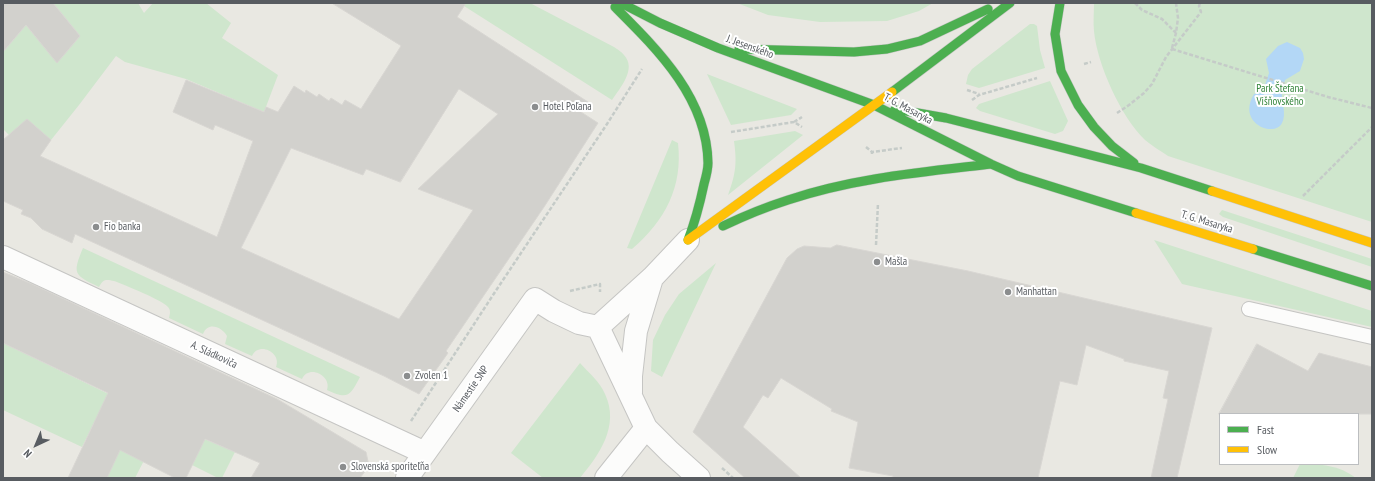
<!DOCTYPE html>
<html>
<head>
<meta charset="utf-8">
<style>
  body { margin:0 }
  #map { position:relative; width:1375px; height:481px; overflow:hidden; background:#e9e8e2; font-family:"PT Sans Narrow",sans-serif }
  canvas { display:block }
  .frame { position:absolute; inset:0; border:4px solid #585c61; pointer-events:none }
  .legend { position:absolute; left:1219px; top:413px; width:140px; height:52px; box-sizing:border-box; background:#fff; border:1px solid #bcbec0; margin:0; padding:5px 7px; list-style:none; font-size:12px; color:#585c61 }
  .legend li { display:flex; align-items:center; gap:8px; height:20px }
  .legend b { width:20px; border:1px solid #bcbec0 }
  .north { position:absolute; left:16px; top:425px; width:40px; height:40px; -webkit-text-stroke:3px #fff; paint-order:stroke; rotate:224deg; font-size:11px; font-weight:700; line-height:16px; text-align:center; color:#585c61 }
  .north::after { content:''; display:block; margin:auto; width:14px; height:18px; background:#585c61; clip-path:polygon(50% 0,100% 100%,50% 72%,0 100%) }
</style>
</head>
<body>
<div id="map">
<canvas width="1375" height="481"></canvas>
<div class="frame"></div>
<ul class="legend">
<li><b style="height:5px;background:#4caf50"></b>Fast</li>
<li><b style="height:5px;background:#ffc107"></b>Slow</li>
</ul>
<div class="north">N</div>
</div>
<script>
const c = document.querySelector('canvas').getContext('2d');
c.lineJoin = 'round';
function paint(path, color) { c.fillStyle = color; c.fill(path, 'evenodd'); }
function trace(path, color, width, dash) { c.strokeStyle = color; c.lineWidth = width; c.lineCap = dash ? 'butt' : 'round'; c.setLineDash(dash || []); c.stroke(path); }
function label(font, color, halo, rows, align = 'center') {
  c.font = font + ' "PT Sans Narrow",sans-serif'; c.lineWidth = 4; c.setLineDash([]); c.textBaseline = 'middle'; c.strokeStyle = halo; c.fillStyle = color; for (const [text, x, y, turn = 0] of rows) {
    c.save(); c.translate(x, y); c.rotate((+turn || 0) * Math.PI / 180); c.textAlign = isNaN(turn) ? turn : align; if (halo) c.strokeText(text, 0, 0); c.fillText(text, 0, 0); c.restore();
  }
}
paint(new Path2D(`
  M53,3h85l6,10 9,-10h53l25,20 -9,15 56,37 -14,37 -78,-33 -61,-17 -9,-6 -37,49 -28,35 -42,-5 -6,-6v-77l23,-27 31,37 23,-26z
  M466,3h64l84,44c3,2 8,5 10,8 13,14 -4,33 -12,45l-148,-94z
  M737,3h196l-14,8 -32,10 -67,1 -52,-7z
  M1094,3h278v219l-204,-66c-7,-5 -16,-10 -23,-16 -24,-23 -48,-76 -51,-109 -1,-9 0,-19 0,-28z
  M1030,24h4l3,2 3,24 5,18 -66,20 -13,-4 2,-9 4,-6z
  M707,74l90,35 -6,6 -60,10z
  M1050,81l18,40 -5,10 -8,3 -75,-23 -4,-3 3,-4z
  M795,131l8,4 -75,60c8,-22 9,-32 6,-54z
  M672,140l6,3c5,44 -13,78 -46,106l-5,-1z
  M1222,210l150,49v8l-149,-50 -4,-3z
  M1154,240l218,71v16l-190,-43z
  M83,248l277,129c-10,19 -12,23 -33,13 5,-14 -18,-26 -25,-11l-26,-12c6,-14 -17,-26 -24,-11l-27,-12 2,-8c-5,-9 -19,-15 -24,-2l-34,-16c1,-4 2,-8 -1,-11 -6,-7 -43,-22 -54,-26 -8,-2 -11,-2 -15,6 -25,-12 -27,-13 -16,-39z
  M716,263l-54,114 -11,-6 2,-31 12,-25 14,-21z
  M3,343l178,86 54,23 -13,26h-4l-66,-33 -17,33h-36l-5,-55 -12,24 -79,-37z
  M580,363c9,10 20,19 25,31 15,32 -6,61 -25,84h-37l-32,-25z
  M1300,464c21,0 39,1 56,14h-63z`), '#cfe6cd');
paint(new Path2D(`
  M1287,42l13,6 3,5 1,6 -4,12 -15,9c-1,3 -2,8 -3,12 -1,9 5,22 0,31 -7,15 -46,1 -28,-29l8,-2 2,-4 5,-15 -3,-14 12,-13z`), '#b3d7f6');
const building = new Path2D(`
  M3,3h50l27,33 -23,27 -31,-38 -23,27z
  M332,3h134l-9,14 131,85 -7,10 17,11 -54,84 -98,144 2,2 -29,41 -35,-18 -309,-142 -3,9 -30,-14 -11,-11 -10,-4 2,-4 -20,-9v-61l24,-21 24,21 -11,16 177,81 36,-96 -38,-16 -2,5 -40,-18 13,-32 78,32 2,-5 12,5 16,-26 11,7 1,-3 11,7 2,-3 10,7 2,-3 11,7 3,-5 16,9 40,-63zM459,89l39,25 -80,75 55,21 -74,109 -158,-71 50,-100 72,27 3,-6 34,13z
  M837,245l131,26 244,57 -35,150h-26l17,-79 -5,-1 6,-27 -45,-10v-2l-38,-14 -9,40 -17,-4 -22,97h-145v-2l-44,-8 9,-46 -27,-11 1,-2 -51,-31 -13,20 -5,-3 -20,32 58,51h-56l-52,-46 94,-174 10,-9 7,-3 26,2z
  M3,272l29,12 245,115 89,53 3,14 -9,12h-109l9,-15 -55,-24 -19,39h-11l-55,-28 -13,28h-39l40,-85 -105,-50z
  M1257,344l51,27 11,-18 53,14v47h-153z`);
paint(building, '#d2d1cd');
trace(building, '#d8d6d2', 1);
const lane = new Path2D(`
  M1249,309l123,28`);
const street = new Path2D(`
  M3,257l422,196
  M598,327l48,101 24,24 29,26
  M598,327l54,-49 36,-38
  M631,393v-17l5,-45 16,-53
  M407,478l128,-179 19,12 25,12 19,4
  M606,478l40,-50`);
const fast = new Path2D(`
  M621,3l39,20 58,25 156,57 117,59 27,12 118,37
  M1060,3l-5,31 6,37 17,34 16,22 18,19 22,17
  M615,7c43,43 92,91 93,156 0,7 -2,14 -4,21 -4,19 -9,38 -16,56
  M739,49l115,3 33,-3 33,-8 68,-32
  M892,92l118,-89
  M895,109l51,9 195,50 71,23
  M723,226c21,-10 43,-19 65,-26 65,-22 135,-28 203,-36
  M1253,249l119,37`);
const slow = new Path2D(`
  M1212,191l160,52
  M1136,213l117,36
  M688,240l204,-148`);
trace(lane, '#c5c5c3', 16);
trace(street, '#c5c5c3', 24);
trace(fast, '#c5c6c4', 10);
trace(slow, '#c5c6c4', 10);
trace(new Path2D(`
  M1135,3l7,7 20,9 14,14
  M1172,48l4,-15 2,-15 -2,-15
  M1172,49l156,48 44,11
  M1084,64l7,-2
  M967,90l12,4
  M972,100l7,-5 58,-17
  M1117,113l12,-8 15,-12 8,-9 14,-27 35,-45 -2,-6 1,-3
  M794,122l8,-5
  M731,132l63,-10 8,5
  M866,147l6,5
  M872,154v-2l30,-4
  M1303,196l69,-69
  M876,245l2,-42
  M570,291l30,-7v8
  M411,421l82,-126 114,-171 35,-55
  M722,468l11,10`), '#c5cbc8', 2.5, [4, 2]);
trace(lane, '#fcfcfb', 14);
trace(street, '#fcfcfb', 22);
trace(fast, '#4caf50', 9);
trace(slow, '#ffc107', 9);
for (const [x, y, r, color] of [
  [535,107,4,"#8b8d8e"],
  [96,227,4,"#8b8d8e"],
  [877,262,4,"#8b8d8e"],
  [1008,292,4,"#8b8d8e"],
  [407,376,4,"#8b8d8e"],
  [343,467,4,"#8b8d8e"]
]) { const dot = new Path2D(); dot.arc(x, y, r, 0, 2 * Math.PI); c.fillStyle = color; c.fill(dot); trace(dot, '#fff', 1.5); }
label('11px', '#585c61', '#fff', [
  ["J. Jesenského",750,47,20],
  ["T. G. Masaryka",908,109,28],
  ["T. G. Masaryka",1207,222,17],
  ["A. Sládkoviča",214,355,25],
  ["Námestie SNP",471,389,-55]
]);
label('11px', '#33843a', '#fff', [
  ["Park Štefana",1280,89],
  ["Višňovského",1280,102]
]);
label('11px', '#585c61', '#fff', [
  ["Hotel Poľana",543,107],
  ["Fio banka",104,227],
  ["Mašla",885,262],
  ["Manhattan",1016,292],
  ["Zvolen 1",415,376],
  ["Slovenská sporiteľňa",351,467]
], 'left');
</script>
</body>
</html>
